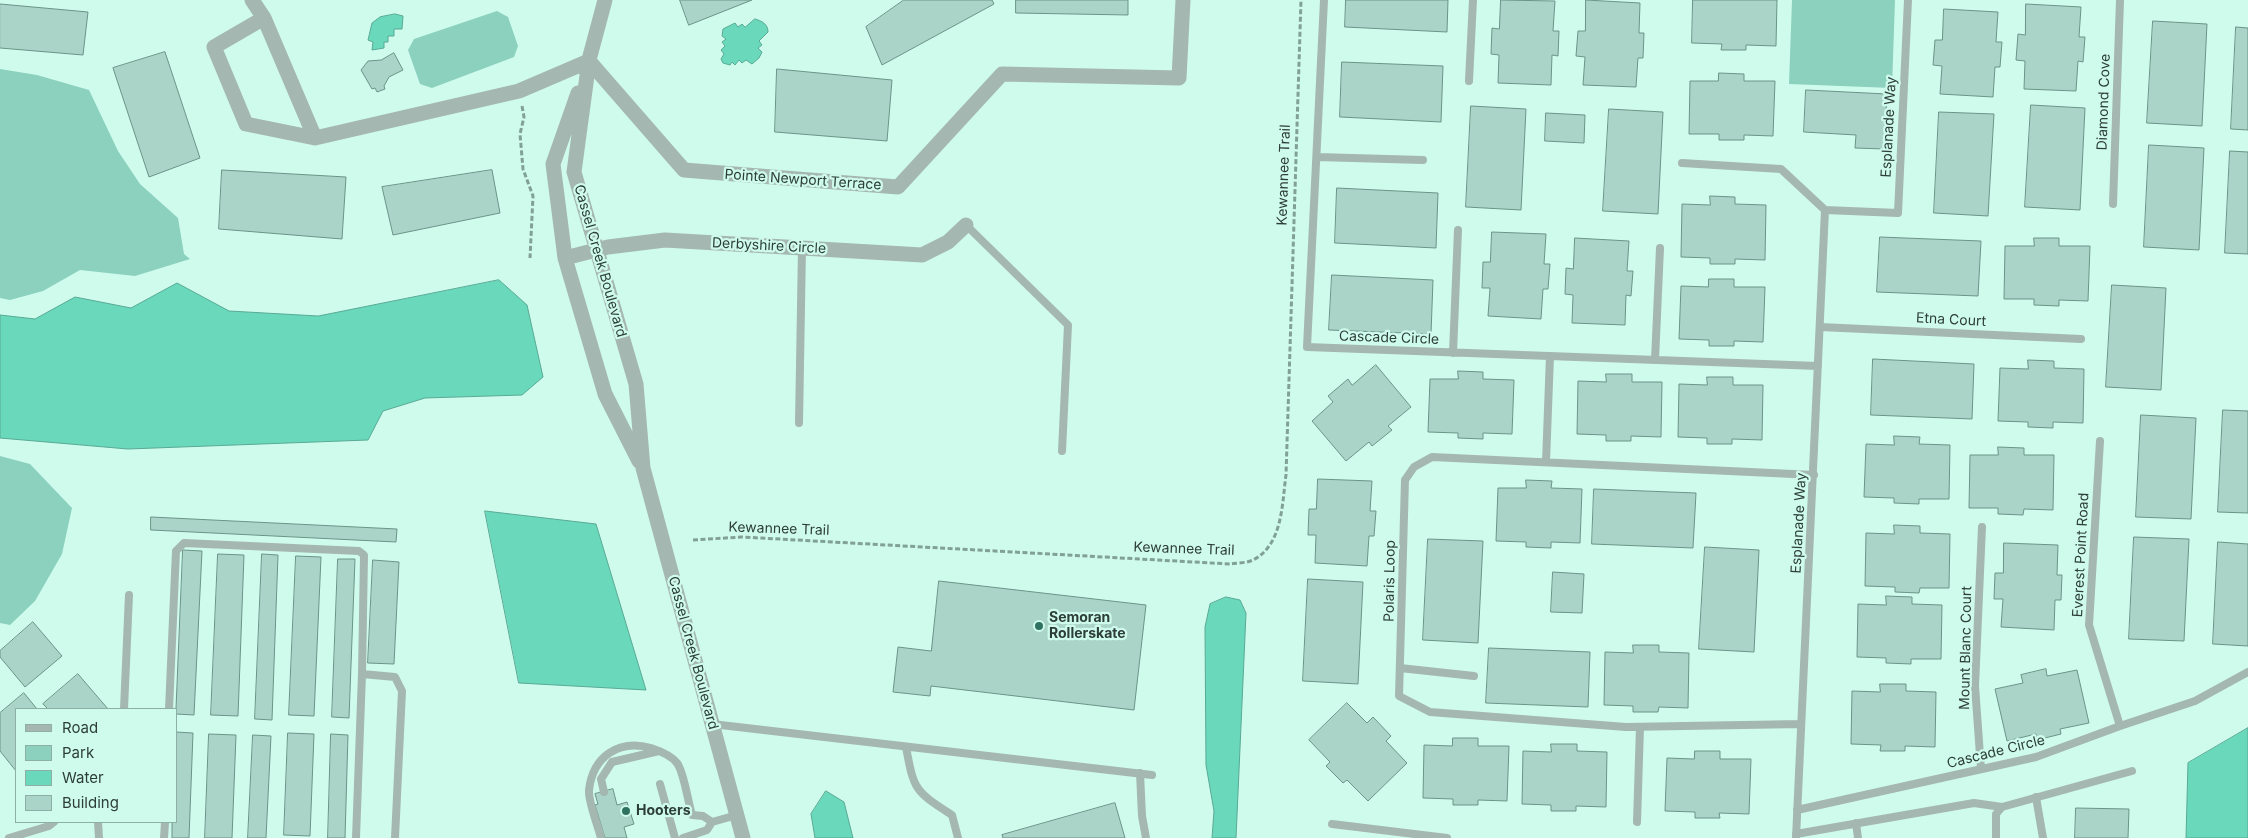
<!DOCTYPE html>
<html>
<head>
<meta charset="utf-8">
<style>
  body { margin:0 }
  #map { position:relative; width:2248px; height:838px; overflow:hidden; background:#cffbed; font-family:Inter,sans-serif }
  canvas { display:block }
  .legend { position:absolute; left:15px; top:708px; width:162px; height:115px; box-sizing:border-box; background:#cffbed; border:1px solid #8eafa5; margin:0; padding:6px 9px; list-style:none; font-size:15px; color:#2d3e39 }
  .legend li { display:flex; align-items:center; gap:10px; height:25px }
  .legend b { width:25px; border:1px solid #8eafa5 }
</style>
</head>
<body>
<div id="map">
<canvas width="2248" height="838"></canvas>
<ul class="legend">
<li><b style="height:6px;background:#a5b7b1"></b>Road</li>
<li><b style="height:14px;background:#8bd1bd"></b>Park</li>
<li><b style="height:14px;background:#6ad8bb"></b>Water</li>
<li><b style="height:14px;background:#aad4c7"></b>Building</li>
</ul>
</div>
<script>
const c = document.querySelector('canvas').getContext('2d');
c.lineJoin = 'round';
function paint(path, color) { c.fillStyle = color; c.fill(path, 'evenodd'); }
function trace(path, color, width, dash) { c.strokeStyle = color; c.lineWidth = width; c.lineCap = dash ? 'butt' : 'round'; c.setLineDash(dash || []); c.stroke(path); }
function label(font, color, halo, rows, align = 'center') {
  c.font = font + ' Inter,sans-serif'; c.lineWidth = 4.5; c.setLineDash([]); c.textBaseline = 'middle'; c.strokeStyle = halo; c.fillStyle = color; for (const [text, x, y, turn = 0] of rows) {
    c.save(); c.translate(x, y); c.rotate((+turn || 0) * Math.PI / 180); c.textAlign = isNaN(turn) ? turn : align; if (halo) c.strokeText(text, 0, 0); c.fillText(text, 0, 0); c.restore();
  }
}
paint(new Path2D(`
  M1792,0h103l-3,88 -103,-4z
  M497,11l11,6 10,29 -4,11 -82,31 -12,-4 -12,-34 6,-11z
  M0,69l37,6 52,15 29,61 22,33 38,34 6,36 6,5 -55,17 -55,-6 -37,21 -33,9 -10,-2z
  M0,456l30,8 42,44 -10,46 -27,47 -25,24 -10,-2z`), '#8bd1bd');
const water = new Path2D(`
  M395,14l8,2 -1,13h-8v7h-6v6h-4v6l-12,2 1,-8 -5,-2 4,-17 8,-6z
  M755,19c7,2 13,5 13,13l-9,9 3,4 -4,3 4,4 -3,6 -7,6 -6,-4 -4,3 -3,-3 -4,5 -3,-3 -2,3 -7,-2 -2,-4 3,-5 -3,-4 4,-4 -3,-4 4,-3 -4,-3 1,-7 12,-6 3,4 4,-3 3,3z
  M499,280l28,25 16,72 -21,18 -97,3 -42,13 -15,29 -240,9 -128,-11v-123l35,4 40,-22 56,11 46,-25 52,28 89,5z
  M485,511l111,13 50,166 -127,-7z
  M1226,597l14,3 6,13 -10,225h-24l2,-27 -8,-46 -1,-138 5,-23z
  M2248,728v110h-62l2,-75z
  M826,791l18,11 9,36h-38l-4,-24z`);
paint(water, '#6ad8bb');
trace(water, '#58aa94', 1);
const building = new Path2D(`
  M680,0h72l-63,25z
  M904,0h88l2,4 -112,61 -16,-38z
  M1016,0h112v15l-112,-2z
  M1346,0h102l-1,32 -102,-5z
  M1501,0l54,1 -2,30h6l-1,25 -6,-1 -1,30 -53,-2 1,-28 -8,-1 1,-26 7,1z
  M1586,0l54,3 -1,30h5l-1,25h-5l-2,29 -53,-2 2,-28 -9,-1 2,-25h7z
  M1693,0h84l-1,46 -30,-1v5h-25l1,-6 -30,-1z
  M0,4l88,8 -5,43 -83,-7z
  M2026,4l55,3 -2,30h6l-2,25 -5,-1 -2,30 -52,-2 1,-28 -9,-1 2,-26 7,1z
  M1944,9l54,3 -2,30h6l-2,25h-5l-2,30 -53,-3 2,-28 -9,-1 2,-25h7z
  M2153,21l54,3 -5,102 -55,-3z
  M2236,27l12,1v102l-17,-1z
  M165,52l35,106 -51,19 -36,-109z
  M394,53l9,17 -14,7 -5,9 1,3 -8,3 -2,-4 -3,1 -11,-19 7,-9 13,-1z
  M1342,62l101,4 -2,56 -101,-5z
  M777,69l115,11 -5,61 -112,-9z
  M1719,73l25,1v7h31l-2,55 -29,-1v5h-25v-6h-30l1,-53h28z
  M1806,90l81,4 -3,55 -29,-1 1,-13 -52,-3z
  M2031,105l54,3 -5,102 -55,-3z
  M1471,106l55,3 -5,101 -55,-3z
  M1609,109l54,3 -5,102 -55,-3z
  M1939,112l55,2 -6,102 -54,-3z
  M1546,113l39,2 -1,28 -39,-2z
  M2149,145l55,3 -5,102 -55,-3z
  M2230,151l18,1v102l-23,-1z
  M222,170l124,7 -4,62 -123,-10z
  M492,170l8,43 -107,22 -11,-48z
  M1337,188l101,5 -2,55 -101,-5z
  M1710,196l25,1v7l31,1 -1,55 -30,-1v5h-25v-6l-29,-1 1,-53 28,1z
  M1492,232l54,2 -2,30h6l-2,25h-5l-2,30 -53,-3 2,-28h-8l1,-26h7z
  M1880,237l101,4 -3,55 -101,-4z
  M1575,238l54,3 -2,30h6l-2,25 -5,-1 -1,30 -53,-2 1,-28 -8,-1 1,-26 7,1z
  M2034,238h25v8h31l-2,55 -29,-1v6l-25,-1v-6h-30l1,-53h29z
  M1332,275l101,5 -2,54 -102,-4z
  M1709,279h25v8h31l-2,55 -29,-1v5h-25v-6l-30,-1 2,-53 27,1z
  M2112,285l54,3 -5,102 -55,-3z
  M1873,359l101,5 -2,55 -101,-4z
  M2028,360l26,1v7l30,1 -1,54 -30,-1v6l-25,-1v-5l-30,-1 2,-53 28,1z
  M1376,365l35,42 -23,19 4,4 -20,16 -3,-4 -23,19 -34,-40 21,-19 -5,-6 20,-17 4,6z
  M1458,371l25,1v7l31,1 -2,54 -29,-1v6l-25,-1v-5l-30,-1 2,-53h28z
  M1606,374h26v8h30l-1,55 -30,-1v5h-25v-6l-29,-1 1,-53 28,1z
  M1707,377h26v8h30l-1,55 -30,-1v5h-25v-6l-29,-1 1,-53 28,1z
  M2223,410l25,1v102l-30,-1z
  M2141,415l55,3 -5,101 -55,-2z
  M1894,436l26,1 -1,7 31,1 -1,54h-30v5l-25,-1v-5l-30,-1 2,-53 28,1z
  M1998,447l26,1v7h30l-1,55 -29,-1 -1,6 -25,-1v-6h-29l1,-53h28z
  M1318,479l54,2 -2,30h6l-2,25h-5l-2,30 -52,-3 1,-28h-8l1,-26h7z
  M1526,480l26,1 -1,7 31,1 -2,54 -29,-1v6l-25,-1v-5l-30,-1 2,-53h28z
  M1594,489l102,4 -3,55 -101,-4z
  M151,517l246,12 -1,13 -245,-12z
  M1894,525l26,1v7l30,1 -1,54h-29l-1,5 -24,-1v-5l-30,-1 1,-53 28,1z
  M2134,537l55,2 -5,102 -55,-2z
  M1428,539l55,2 -5,102 -55,-3z
  M2218,542l30,2v102l-35,-2z
  M2004,543l54,2 -1,30h5l-1,25h-6l-1,30 -53,-3 2,-28h-9l1,-26h8z
  M1705,547l54,3 -5,102 -55,-3z
  M183,550l19,1 -8,164 -18,-1v-5z
  M218,554l26,1 -6,161 -27,-1z
  M262,554l16,1 -6,165 -17,-1z
  M296,556l25,1 -7,159 -25,-1z
  M338,559h17l-6,159 -17,-1z
  M373,560l26,2 -5,102 -26,-1z
  M1553,572l31,2 -2,39 -31,-1z
  M1308,579l55,3 -5,102 -55,-3z
  M939,581l207,24 -12,105 -203,-24 -1,10 -37,-4 5,-45 33,4z
  M1886,596l26,1v7l30,1 -1,54h-30v5l-25,-1v-5l-29,-1 1,-53 28,1z
  M33,622l29,34 -37,31 -25,-30v-6z
  M1633,645h26v7l30,1 -1,55 -29,-1 -1,5h-25v-6l-29,-1 1,-53 28,1z
  M1489,648l101,4 -2,55 -102,-4z
  M2046,669l1,7 30,-6 12,53 -29,6 1,5 -24,6 -1,-6 -29,7 -12,-52 28,-6 -2,-8z
  M78,674l30,35h-60l-5,-5z
  M1880,684h26v7l30,1 -1,55 -30,-1v5h-25l1,-6 -30,-1 1,-53 28,1z
  M24,693l13,16h-21v62l-16,-20v-38z
  M1347,703l20,20 6,-6 18,19 -5,5 21,22 -39,38 -21,-21 -4,3 -17,-17 4,-4 -21,-22z
  M176,732l17,1 -4,105h-17v-16h4z
  M288,733l26,1 -4,102 -26,-1z
  M209,734l27,1 -4,103h-27z
  M331,734l17,1 -3,103h-17z
  M253,735l18,1 -5,102h-18z
  M1453,738h25v8h31l-2,55 -29,-1v5h-25v-6l-30,-1 1,-53 28,1z
  M1551,744h26v7l30,1 -1,55 -30,-1v5h-25v-6l-29,-1 1,-53 28,1z
  M1695,751h25v8h31l-2,55 -30,-1 1,5h-25v-6l-30,-1 2,-53 27,1z
  M613,789l4,16 10,-3 7,22 -10,3 3,11h-22l-10,-33 3,-1 -3,-10z
  M1115,803l10,35h-122l-1,-3z
  M2076,808l53,1 -1,29h-53z`);
paint(building, '#aad4c7');
trace(building, '#6b9488', 1);
trace(new Path2D(`
  M522,106l2,11 -4,17 3,35 10,27 -3,62
  M693,540l49,-3 488,27c7,-1 17,-1 23,-4 30,-15 29,-57 33,-85l15,-475`), '#81a096', 3, [5, 2.5]);
trace(new Path2D(`
  M1324,0l-17,347 511,19
  M1469,81l4,-81
  M1317,157l106,3
  M1682,163l99,6 44,41 73,3 10,-213
  M2113,204l7,-204
  M966,225l102,100 -6,126
  M1820,327l261,12
  M1453,353l5,-123
  M1655,360l5,-112
  M799,423l3,-175
  M2100,441l-11,184 31,101
  M1546,462l4,-106
  M1400,668l74,8
  M124,709l5,-114
  M169,709l7,-158 8,-8 175,8 5,4 -2,119 33,3 7,14 -7,147
  M712,724l440,51
  M1801,724l-175,3 -196,-15 -31,-16 6,-216 9,-13 18,-10 382,18
  M906,747c8,44 9,44 46,68l6,23
  M1981,769l-6,-83 7,-159
  M1140,773l2,43 4,22
  M660,784l15,54
  M604,792l-3,-13 11,-17 47,-11
  M2036,797l7,41
  M1797,810l239,-53 84,-31 75,-25 53,-29
  M98,822l1,16
  M1637,822l3,-95
  M1856,823l2,15
  M1332,824l115,14
  M1796,834l178,-31 28,4
  M9,838l40,-12 5,-4
  M164,838l1,-16
  M356,838l6,-164
  M601,838c-3,-12 -13,-37 -12,-48 4,-34 30,-51 62,-42 9,3 20,7 26,15 7,9 11,39 15,52l11,1 9,6
  M683,838l24,-8 5,-8 25,-7
  M1796,838l29,-628
  M1996,838v-24l6,-7 130,-36`), '#a5b7b1', 8);
trace(new Path2D(`
  M252,0l12,18 51,120 204,-47 70,-30
  M264,18l-50,29 32,77 69,14
  M589,61l-15,111 62,212 7,84 100,370
  M589,61l95,109 214,17 104,-113 177,4 4,-78
  M586,71l19,-71
  M578,93l-25,71 12,94 40,136 34,67
  M565,258l43,-11 57,-7 257,15 26,-13 18,-17`), '#a5b7b1', 15);
for (const [x, y, r, color] of [
  [1039,626,5,"#307261"],
  [626,811,5,"#307261"]
]) { const dot = new Path2D(); dot.arc(x, y, r, 0, 2 * Math.PI); c.fillStyle = color; c.fill(dot); trace(dot, '#cffbed', 2); }
label('14px', '#2d3e39', '#cffbed', [
  ["Diamond Cove",2104,102,-88],
  ["Esplanade Way",1889,127,-87],
  ["Kewannee Trail",1284,175,-88],
  ["Pointe Newport Terrace",803,180,4],
  ["Derbyshire Circle",769,246,3],
  ["Cassel Creek Boulevard",600,261,74],
  ["Etna Court",1951,320,3],
  ["Cascade Circle",1389,338,2],
  ["Esplanade Way",1799,523,-87],
  ["Kewannee Trail",779,529,2],
  ["Kewannee Trail",1184,549,2],
  ["Everest Point Road",2081,555,-87],
  ["Polaris Loop",1390,581,-89],
  ["Mount Blanc Court",1966,648,-89],
  ["Cassel Creek Boulevard",693,653,75],
  ["Cascade Circle",1996,752,-14]
]);
label('bold 14px', '#2d3e39', '#cffbed', [
  ["Semoran",1049,618],
  ["Rollerskate",1049,634],
  ["Hooters",636,811]
], 'left');
</script>
</body>
</html>
